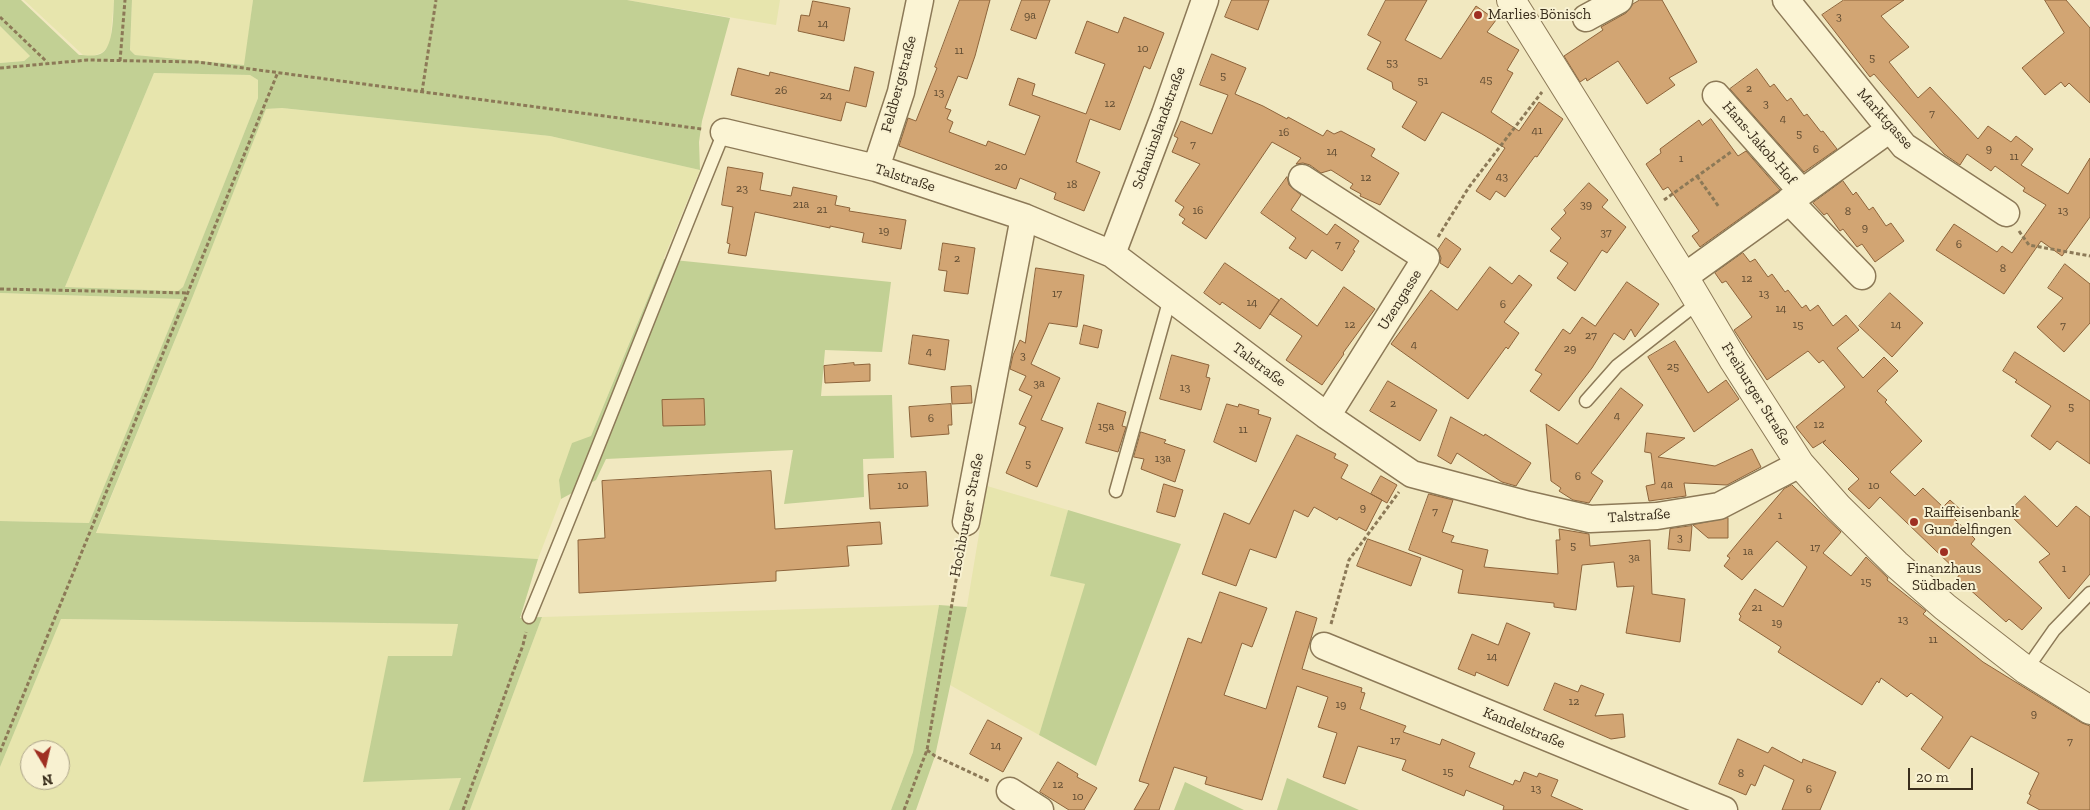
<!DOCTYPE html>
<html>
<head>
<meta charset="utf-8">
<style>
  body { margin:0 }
  #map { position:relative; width:2090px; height:810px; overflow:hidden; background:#f1e8c0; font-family:"Zilla Slab",serif }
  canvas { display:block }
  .north { position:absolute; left:20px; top:740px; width:50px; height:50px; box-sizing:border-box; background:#f8f1d1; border:1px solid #aca389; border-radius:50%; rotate:171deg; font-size:14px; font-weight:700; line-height:20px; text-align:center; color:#3a2e1c }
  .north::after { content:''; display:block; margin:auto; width:18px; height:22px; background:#9f2f22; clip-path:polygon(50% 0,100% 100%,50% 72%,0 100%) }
  .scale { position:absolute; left:1908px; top:768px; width:65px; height:22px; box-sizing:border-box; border:2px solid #3a2e1c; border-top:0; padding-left:6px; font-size:15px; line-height:18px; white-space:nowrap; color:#3a2e1c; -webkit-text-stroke:4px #f8f1d1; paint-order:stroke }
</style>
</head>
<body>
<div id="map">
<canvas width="2090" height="810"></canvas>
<div class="north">N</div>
<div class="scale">20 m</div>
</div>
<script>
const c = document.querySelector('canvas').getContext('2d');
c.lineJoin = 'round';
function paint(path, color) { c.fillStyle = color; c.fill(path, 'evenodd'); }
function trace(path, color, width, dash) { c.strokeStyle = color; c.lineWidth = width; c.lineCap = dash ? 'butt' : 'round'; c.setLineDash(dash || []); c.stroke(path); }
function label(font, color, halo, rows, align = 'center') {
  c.font = font + ' "Zilla Slab",serif'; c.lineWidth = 4; c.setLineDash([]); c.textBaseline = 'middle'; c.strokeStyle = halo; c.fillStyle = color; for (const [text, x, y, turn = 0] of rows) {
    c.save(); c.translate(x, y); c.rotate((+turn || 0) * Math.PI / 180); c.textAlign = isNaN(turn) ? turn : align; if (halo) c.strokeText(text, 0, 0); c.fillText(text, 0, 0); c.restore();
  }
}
paint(new Path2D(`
  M24,0h90l-4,44 -7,8 -10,4 -10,-1z
  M132,0h121l-8,65 -110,-10 -5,-5z
  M627,0h153l-4,25z
  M0,26l30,30 -6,5 -24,2z
  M154,73l96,2 8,5v18l-75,189 -5,4 -113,-4z
  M282,108l268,28 150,34 -109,266 -32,44 2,19 -23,60 -442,-25 97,-238 73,-187z
  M0,293l181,6 -92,224 -89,-2z
  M987,486l81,24 -18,66 36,8 -47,151 -89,-50 17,-79z
  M939,605l-26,147 -22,58h-421l72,-193z
  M61,619l397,5 -6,32 -89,125 98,-3 -12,32h-449v-43zM30,750h30v30h-30z`), '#e7e5ad');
paint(new Path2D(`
  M0,0h21l58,55c7,0 17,2 23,-2 12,-7 11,-40 12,-53h18l-2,50 5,5 109,10 9,-65h374l103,18 -28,103 -3,21 1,28 -150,-34 -268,-28 -16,1 -73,187 -97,237 442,26 -18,59 22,-1 -72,193h-21l12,-32 -98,4 25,-126h64l6,-32 -397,-5 -61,148v-246l89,2 92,-224 -181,-6v-230l24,-2 6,-5 -30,-30zM154,73l96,2 8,5v18l-75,189 -5,4 -113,-4z
  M664,259l227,23 -9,70 -57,-2 -4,46 71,-1 2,63 -31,1 1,38 -80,7 9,-54 -187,9 -10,21 -35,19 -2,-19 13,-37 19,-7z
  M1068,510l113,34 -85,222 -57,-31 46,-151 -35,-8z
  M939,605l28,2 -32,149 -19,54h-25l22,-58z
  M1287,778l72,32h-82z
  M1185,782l59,28h-70z`), '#c2d094');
const building = new Path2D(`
  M960,0h30l-15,56 -8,23 -9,-3 -13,32 6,2 -4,9 6,3 -4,10 37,14 2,-5 37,14 15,-39 -31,-11 9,-27 17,6 -3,11 54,19 19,-50 -30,-11 12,-32 31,12 6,-16 40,16 -14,36 -6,-3 -24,64 -30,-11 -14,43 24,10 -16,39 -30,-12 2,-6 -36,-15 -4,11 -117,-43 9,-28 8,3 21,-53 -2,-1z
  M1022,0h28l-14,39 -25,-9z
  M1232,0h37l-11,30 -33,-13z
  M1386,0h41l-22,40 36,19 35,-53 20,14 -9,12 32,18 -12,20 6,3 -22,39 28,19 20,-29 24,17 -26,38 -2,-1 -30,41 -9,-6 -6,9 -14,-9 29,-43 -23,-14 -40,-22 -17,29 -23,-14 15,-25 -24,-13 -1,-7 -25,-13 14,-27 -13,-7z
  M1640,0h22l35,62 -28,16 6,7 -28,19 -29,-43 -31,20 -1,-3 -6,4 -16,-26 39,-26 -2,-3 25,-14 7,-9z
  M1844,0h60l-23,16 28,31 -20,15 29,36 12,-11 48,52 10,-13 23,16 5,-6 17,13 -12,16 47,29 22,-36v59l-28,39 -21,-15 -37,53 -68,-44 18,-26 43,28 5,-6 10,7 34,-48 -23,-14 2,-3 -30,-22 -4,5 -24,-17 -7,11 -16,-11 -70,-80 -4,3 -48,-62z
  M2045,0h21l24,28v75l-21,-20 -4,4 -4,-5 -16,13 -23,-27 42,-35z
  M813,1l37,7 -6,33 -46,-10 3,-16 8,1z
  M1212,54l34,14 -11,26 28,12 24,13 1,-2 35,19 4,-6 7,4 7,-3 34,18 -4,7 28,17 -19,32 -20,-9 1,-2 -11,-6 3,-4 -22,-14 -10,3 -11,-8 -7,-2 -7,1 5,-6 -29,-16 -66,97 -24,-16 3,-4 -6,-4 5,-8 -9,-6 25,-37 -28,-12 6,-14 -4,-2 7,-15 31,13 16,-39 -28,-10z
  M855,67l19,5 -8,35 -20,-5 -5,19 -110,-26 7,-27 31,8 1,-4 79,19z
  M1757,69l13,18 4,-3 13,17 4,-3 13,18 3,-2 14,18 2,-1 14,18 -33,23 -74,-83z
  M1711,119l27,37 8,-5 34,39 -80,57 -8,-11 7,-5 -31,-44 -5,3 -17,-26 15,-11 -1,-4 39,-29 3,5z
  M728,167l35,6 -3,17 31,6 2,-9 44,9 -2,9 15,3 -1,3 57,9 -5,29 -39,-7 2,-9 -34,-7v2l-75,-16 -9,44 -18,-3 2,-9 -3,-1 6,-36 -11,-2z
  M1287,177l2,8 12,10 -10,15 36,25 8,-11 24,17 -6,9 2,1 -13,20 -30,-21 -6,9 -17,-11 7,-10 -35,-25z
  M1843,181l10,14 3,-3 13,18 4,-3 13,19 5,-3 13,18 -29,21 -13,-18 -5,3 -14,-18 -3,2 -13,-18 -3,2 -11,-12z
  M1589,183l19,17 -6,7 24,20 -19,26 -5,-3 -27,41 -18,-13 11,-15 -18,-12 11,-13 -10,-9 15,-16 -2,-3z
  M1446,238l15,11 -13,19 -8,-5 1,-5 -3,-8z
  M943,243l32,5 -7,46 -24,-3 3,-20 -8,-1z
  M1743,253l7,9 5,-3 13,18 4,-3 13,18 3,-2 14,18 4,-3 4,6 8,-6 15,21 13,-11 13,15 -22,18 26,30 21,-21 14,14 -21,20 10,9 -2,2 37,39 -32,31 25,24 8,-8 20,19 7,-7 12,11 -8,7 21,21 -4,5 71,64 -20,22 -13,-11 -3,3 -49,-44 3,-4 -80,-77 -11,12 -21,-20 11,-10 -36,-36 3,-3 -13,8 -17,-21 49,-40 -22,-27 -4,3 -11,-12 -41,29 -33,-50 18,-13 -26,-36 -4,2 -7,-10z
  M1225,263l54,37 -19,29 -38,-27 -2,3 -16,-12z
  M2065,264l25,20v39l-26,29 -27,-25 26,-29 -15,-10z
  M1490,267l22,17 7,-9 13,10 -28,37 15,11 -11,16 -2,-2 -38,52 -77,-55 40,-54 26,20z
  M1036,268l48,7 -7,52 -28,-4 -18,41 29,14 -19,42 22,8 -26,59 -31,-14 20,-46 -7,-3 13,-28 -13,-6 7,-14 -16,-7 3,-14 7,-15 5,3z
  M1627,282l32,22 -24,33 -4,-8 -7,11 -10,-7 -22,35 -33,43 -29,-20 12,-17 -7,-4 28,-41 7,5 12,-17 13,9z
  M1344,287l31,22 -32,44 1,1 -22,31 -36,-25 16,-24 -32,-22 11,-16 36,28z
  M1890,293l33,30 -31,34 -33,-31z
  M1084,325l18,5 -4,18 -18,-4z
  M913,335l36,5 -4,30 -36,-6z
  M1675,341l33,52 18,-13 13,19 -45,33 -46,-75z
  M2015,352l75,49v63l-33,-23 -7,9 -19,-14 20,-30 -36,-24 2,-2 -14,-9z
  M1172,355l37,10 -3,12 4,1 -9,32 -41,-11z
  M854,363v2l16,-1v17l-45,2 -1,-17z
  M1388,381l49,29 -17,31 -50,-30z
  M971,386l1,17 -20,1 -1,-17z
  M1621,388l22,17 -52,68 12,8 -14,22 -16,-3 -14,-9 2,-3 -10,-7 -5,-57 31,20z
  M704,399l1,26 -42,1 -1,-26z
  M1098,403l28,9 -4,14 4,1 -8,25 -32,-9z
  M951,404l1,21h-4l1,9 -38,3 -2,-30z
  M1227,404l11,3 1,-3 20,6 -1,4 13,4 -15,44 -42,-20z
  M1451,417l33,19 1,-2 46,29 -15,23 -14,-4 -45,-29 -6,11 -13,-8z
  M1141,432l25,8 -2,3 21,7 -10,32 -34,-13 3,-10 -10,-2z
  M1647,433l38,5 -27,19 57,9 37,-17 9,18 -34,18 -43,-2 2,13 -37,5 -3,-15 9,-2 -4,-31 -6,-1z
  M1297,435l39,19 -2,4 14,7 -7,13 41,22 -16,31 -27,-14 -2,3 -23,-13 -6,10 -14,-7 -18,48 -26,-9 -14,37 -34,-12 22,-61 25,11z
  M771,471l4,58 105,-7 2,22 -35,2 2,20 -73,5v10l-197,12 -1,-53 27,-2 -3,-57z
  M926,472l2,34 -58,3 -2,-34z
  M1381,476l16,9 -10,18 -16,-9z
  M1164,484l19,6 -8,27 -18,-5z
  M1792,485l49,47 -18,21 28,23 15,-19 22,21 -1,2 39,31 -3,3 60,48 99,61 8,3v84h-50l-13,-7 4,-8 -2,-1 10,-21 -68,-37 -22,33 -28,-20 22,-32 -32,-24 -4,4 -26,-19 -2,5 -2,-2 -15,24 -84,-53 3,-5 -42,-27 2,-4 -2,-2 16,-25 28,18 24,-40 -30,-26 -35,39 -18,-14 6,-8 -3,-2 14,-17 43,-50z
  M1429,494l24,6 -11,32 12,4 -3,6 37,8 -4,17 74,7 -2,-34h4l-1,-11 30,5 1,12 60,-6 2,54 33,5 -5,43 -54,-9 8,-47 -17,1 -3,-25 -32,3 -6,45 -22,-3v-4l-96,-10 5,-23 -54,-20z
  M2025,496l32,31 19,-21 14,11v57l-21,25 -30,-37 11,-8 -42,-41z
  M1728,518v20h-20l-15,-13z
  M1692,526l-2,25 -22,-2 2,-20z
  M1368,539l53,19 -10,28 -54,-20z
  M1220,592l47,16 -15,39 -10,-4 -18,52 42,14 30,-98 21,7 -15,51 60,19 -1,4 4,1 -5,16 46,17 -3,6 37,13 2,-6 33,14 -6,14 44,18 2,-5 5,2 4,-10 13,5 2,-4 19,7 -7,16 32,14h-80l1,-4 -38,-16 -2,6 -62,-26 4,-10 -48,-14 -13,38 -22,-7 14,-44 -19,-6 10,-30 -31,-11 -35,114 -57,-16 2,-7 -33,-10 -15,43h-25l15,-26 -10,-3 49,-143 13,5z
  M1507,623l23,10 -22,53 -32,-14 -1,4 -17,-7 14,-35 26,11z
  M1555,683l23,9 3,-7 23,9 -9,22 28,-2 2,23 -14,2 -67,-29z
  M988,720l34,18 -19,34 -33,-18z
  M1738,739l30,14 4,-6 30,16 1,-4 33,13 -16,38h-38l12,-30 -30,-15 -9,21 -4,-2 -5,11 -27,-11z
  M1058,762l20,12 -1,3 20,11 -13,22h-15l-29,-18z`);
paint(building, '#d2a573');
trace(building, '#8d643b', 1);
const service = new Path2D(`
  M1586,401l31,-35 82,-64
  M1116,491l54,-193
  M529,617c67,-161 129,-324 195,-485
  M2026,670l28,-40 36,-37`);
const minor = new Path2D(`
  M1786,0l118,146 102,67
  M1586,18l33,-18
  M1716,95l86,97
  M724,132l152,36 148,49 88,37 215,162 85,58 117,31 61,14 67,-3 62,-10 81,-42
  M876,168l25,-76 19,-92
  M1302,178l124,80 -99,158
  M1789,201l73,75
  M1112,254l53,-140 40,-114
  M1684,277l206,-148
  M966,522l58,-305
  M1324,646l400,164
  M1010,791l30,19`);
const tertiary = new Path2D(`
  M1511,0l173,277 50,84 66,103 38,43 58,57 49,43 81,63 64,40`);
trace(service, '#8c7957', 15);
trace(minor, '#8c7957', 29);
trace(tertiary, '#8c7957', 30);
trace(new Path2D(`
  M0,17l47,45
  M120,61l5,-61
  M0,68l88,-8 110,2 504,67
  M422,92l14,-92
  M1697,176l22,31
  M1664,200l67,-48
  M2019,231l10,14 61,11
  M1438,237l31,-50 73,-95
  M0,289l188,4
  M1331,624l18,-64 50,-68
  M927,750l8,6 54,25
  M0,752l278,-680
  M463,810l60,-165 3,-13
  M904,810l23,-60 35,-205`), '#8c7957', 3, [4, 2.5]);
trace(service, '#fbf4d4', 12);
trace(minor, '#fbf4d4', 26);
trace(tertiary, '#fbf4d4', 28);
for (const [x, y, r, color] of [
  [1478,15,5,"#9f2f22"],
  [1914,522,5,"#9f2f22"],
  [1944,552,5,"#9f2f22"]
]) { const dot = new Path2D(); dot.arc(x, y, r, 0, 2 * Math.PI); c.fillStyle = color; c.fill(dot); trace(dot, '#f8f1d1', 2); }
label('12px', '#604c32', null, [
  ["9a",1030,16],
  ["3",1839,17],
  ["14",823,24],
  ["10",1143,49],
  ["11",959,51],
  ["5",1872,58],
  ["53",1392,63],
  ["5",1223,76],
  ["45",1486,80],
  ["51",1423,81],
  ["2",1749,89],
  ["26",781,91],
  ["13",939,93],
  ["24",826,96],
  ["12",1110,104],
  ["3",1766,104],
  ["7",1932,114],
  ["4",1783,119],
  ["41",1537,131],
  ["16",1284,133],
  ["5",1799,134],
  ["7",1193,145],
  ["9",1989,149],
  ["6",1816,150],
  ["14",1332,152],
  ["11",2014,157],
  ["1",1681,159],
  ["20",1001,167],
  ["43",1502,177],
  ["12",1366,178],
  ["18",1072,185],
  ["23",742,189],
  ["21a",801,205],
  ["39",1586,205],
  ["21",822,210],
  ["16",1198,211],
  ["13",2063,211],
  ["8",1848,212],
  ["9",1865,228],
  ["19",884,231],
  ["37",1606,233],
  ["7",1338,245],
  ["6",1959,245],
  ["2",957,259],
  ["8",2003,269],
  ["12",1747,279],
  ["17",1057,294],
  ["13",1764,294],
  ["14",1252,303],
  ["6",1503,305],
  ["14",1781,309],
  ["12",1350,325],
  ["15",1798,325],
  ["14",1896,325],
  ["7",2063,326],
  ["27",1591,336],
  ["4",1414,345],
  ["29",1570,349],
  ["4",929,352],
  ["3",1023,356],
  ["25",1673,367],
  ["3a",1039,384],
  ["13",1185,388],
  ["2",1393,404],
  ["5",2071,407],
  ["4",1617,416],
  ["6",931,419],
  ["12",1819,425],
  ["15a",1106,427],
  ["11",1243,430],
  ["13a",1163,459],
  ["5",1028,464],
  ["6",1578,477],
  ["4a",1667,485],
  ["10",903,486],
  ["10",1874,486],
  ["9",1363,508],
  ["7",1435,512],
  ["1",1780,516],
  ["3",1680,538],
  ["5",1573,546],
  ["17",1815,548],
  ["1a",1748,552],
  ["3a",1634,558],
  ["1",2064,569],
  ["15",1866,582],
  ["21",1757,608],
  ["13",1903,620],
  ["19",1777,623],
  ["11",1933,640],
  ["14",1492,657],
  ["12",1574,702],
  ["19",1341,705],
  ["9",2034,714],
  ["17",1395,741],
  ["7",2070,742],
  ["14",996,746],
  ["15",1448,772],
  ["8",1741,774],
  ["12",1058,785],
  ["13",1536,789],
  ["6",1809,790],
  ["10",1078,797]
]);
label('15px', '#3a2e1c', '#f8f1d1', [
  ["Marlies Bönisch",1488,15],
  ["Raiffeisenbank",1924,513],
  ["Gundelfingen",1924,530],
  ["Finanzhaus",1944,569,"center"],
  ["Südbaden",1944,586,"center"]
], 'left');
label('15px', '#3a2e1c', '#f8f1d1', [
  ["Feldbergstraße",899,84,-75],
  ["Marktgasse",1885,119,48],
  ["Schauinslandstraße",1159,128,-70],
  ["Hans-Jakob-Hof",1759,143,49],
  ["Talstraße",905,178,18],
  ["Uzengasse",1400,300,-58],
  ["Talstraße",1259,365,37],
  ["Freiburger Straße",1756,394,58],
  ["Hochburger Straße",967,515,-79],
  ["Talstraße",1639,516,-4],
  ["Kandelstraße",1524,728,22]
]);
</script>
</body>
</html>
